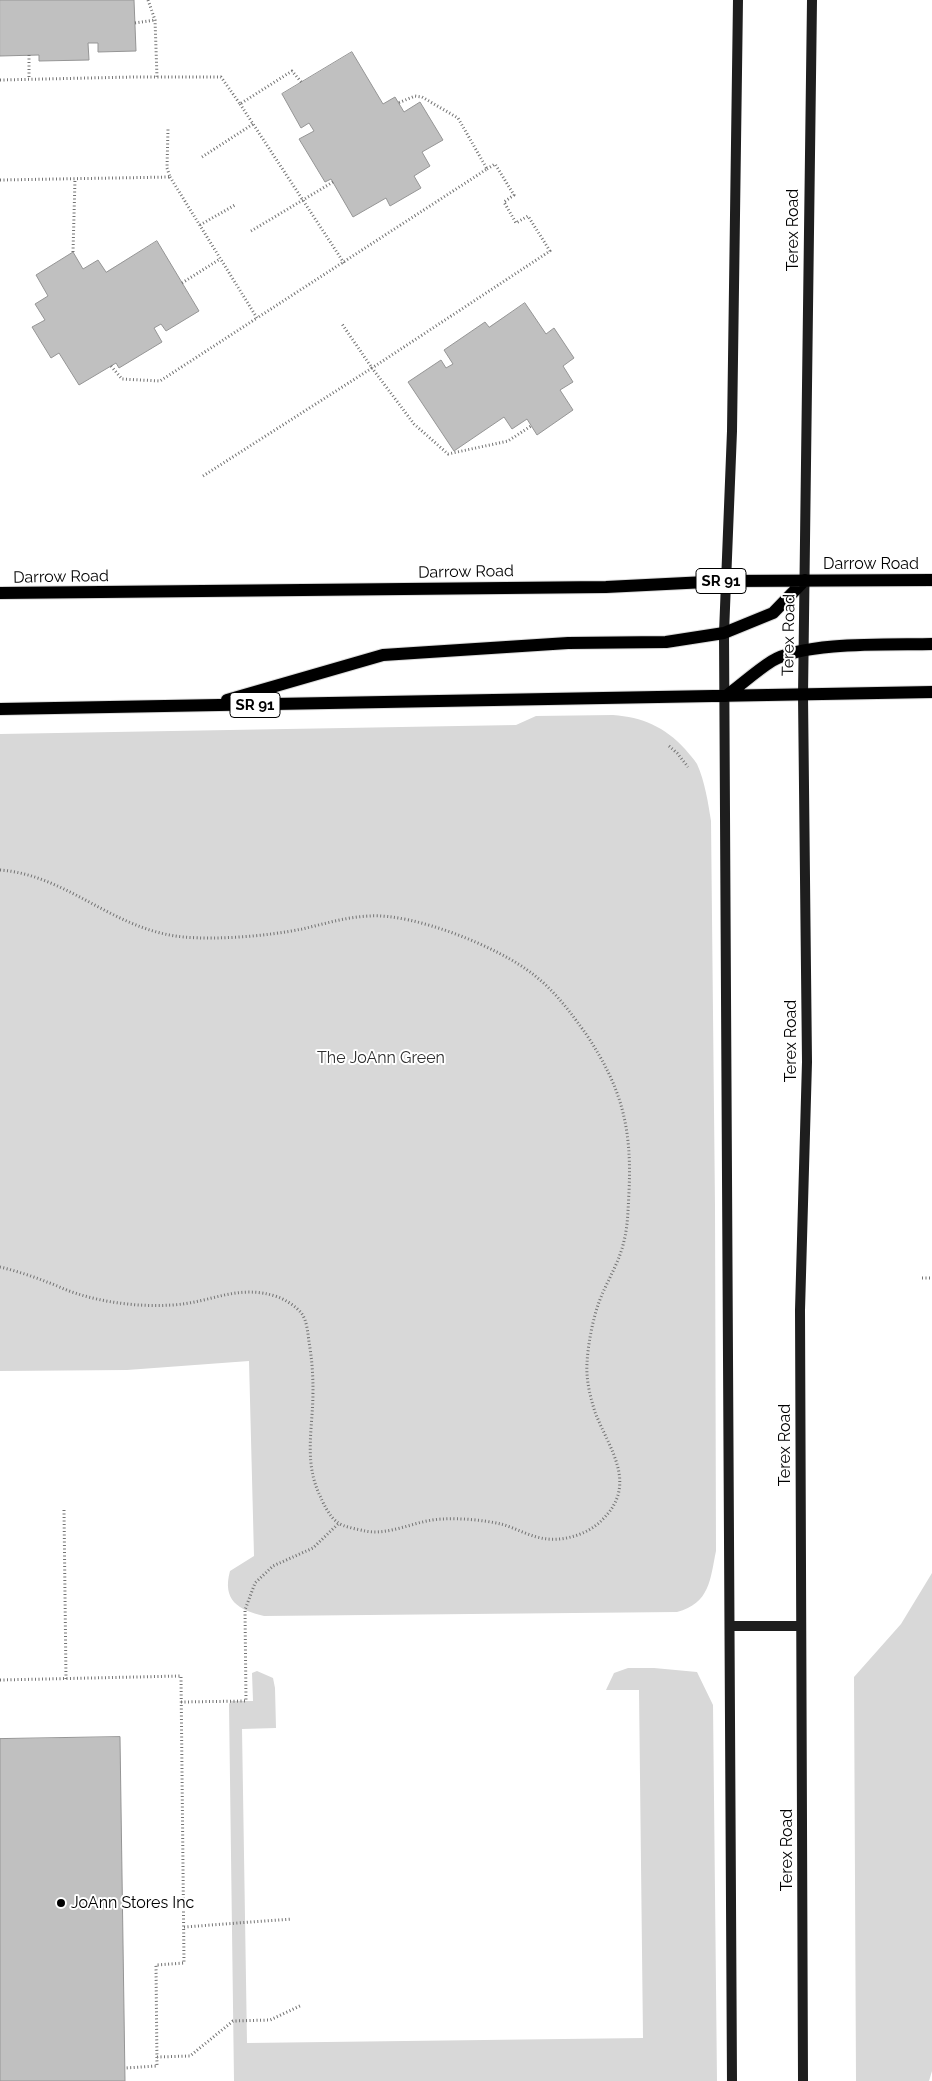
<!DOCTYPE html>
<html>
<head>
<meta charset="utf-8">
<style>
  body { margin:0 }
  canvas { display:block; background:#fff }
</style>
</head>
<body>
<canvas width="932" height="2081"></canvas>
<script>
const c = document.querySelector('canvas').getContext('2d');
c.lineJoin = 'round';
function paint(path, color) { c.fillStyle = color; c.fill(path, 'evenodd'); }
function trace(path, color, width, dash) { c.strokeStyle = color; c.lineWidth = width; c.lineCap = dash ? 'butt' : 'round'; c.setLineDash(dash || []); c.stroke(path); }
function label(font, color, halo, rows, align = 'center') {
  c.font = font + ' Raleway,sans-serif'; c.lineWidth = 4; c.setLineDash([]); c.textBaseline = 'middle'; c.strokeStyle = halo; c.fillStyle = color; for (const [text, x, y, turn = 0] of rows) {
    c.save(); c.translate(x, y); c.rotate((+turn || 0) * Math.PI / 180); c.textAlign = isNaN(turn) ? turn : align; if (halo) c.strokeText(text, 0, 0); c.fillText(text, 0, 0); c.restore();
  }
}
paint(new Path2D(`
  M613,715c29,2 52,12 72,34 4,5 9,10 12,15 8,18 11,38 14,57l4,386 1,344c-6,29 -6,52 -39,61l-413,4c-26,-6 -42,-16 -34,-45l24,-15 -5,-195 -122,9 -127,1v-637l516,-9 20,-9z
  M932,1573v498l-3,10h-73l-2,-404 47,-53z
  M628,1668h26l43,4 16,33 4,376h-483l-5,-377 2,-3h22l-1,-28 5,-2 16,7 2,10 1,40 -34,1 5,314 396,-5 -4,-348h-33l8,-17z`), '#d8d8d8');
const building = new Path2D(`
  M0,0h134l2,51 -38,1v-9h-10l1,17 -50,1v-6l-39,1z
  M352,52l31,52 12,-7 9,15 16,-10 23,38 -21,12 8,14 -16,10 7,12 -31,18 -4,-8 -33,19 -22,-38 -6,3 -26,-43 15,-8 -5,-8 -8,5 -19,-34z
  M157,241l42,70 -33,20 -5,-7 -7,4 8,14 -43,26 -3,-5 -37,22 -20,-32 -8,5 -19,-31 13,-7 -10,-16 13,-8 -12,-21 37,-23 10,17 15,-9 8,12z
  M525,303l21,31 8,-6 20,30 -11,8 10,16 -13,8 13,20 -36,25 -10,-16 -15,10 -8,-12 -50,34 -46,-69 33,-22 5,8 7,-4 -9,-14 41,-28 4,5z
  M120,1737l5,344h-125v-342z`);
paint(building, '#c0c0c0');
trace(building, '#959595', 1);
const primary = new Path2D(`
  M0,593l606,-6 120,-6 206,-1
  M726,696c15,-11 30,-25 46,-35 33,-20 120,-16 160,-17
  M227,700l156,-45 185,-12 98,-1 58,-9 49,-20 32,-33
  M0,709l932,-17`);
trace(primary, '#dbdbdb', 14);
trace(new Path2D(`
  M148,0l7,20 2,57
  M135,23l20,-3
  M29,55v24
  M0,80l133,-3h88l19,27 52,-33 10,12
  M240,104l104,159
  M202,157l51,-33
  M487,169l8,-5 19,31 -10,7 12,21 12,-7 22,35 -178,117 42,56 34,30 60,-13 23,-15
  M170,177l87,141 230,-149 -29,-51 -36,-21 -7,-1 -17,7
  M0,180l170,-3 -3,-9 1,-39
  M200,225l35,-20
  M251,231l82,-49
  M73,252l2,-73
  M182,283l38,-24
  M111,366l11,13 38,2 97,-63
  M203,476l169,-108 -30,-44
  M669,746l8,7 11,14
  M0,870c68,5 114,61 184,67 34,3 84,-1 118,-8 22,-5 44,-12 67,-13 45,-3 130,31 165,59 21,16 37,38 52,59 36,54 46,94 43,158 -1,17 -1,33 -5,49 -5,23 -19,43 -26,64 -6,18 -10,40 -11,58 -1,17 3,33 8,49 14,37 44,72 7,108 -12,13 -36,21 -54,19 -16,-1 -32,-11 -47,-15 -18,-4 -40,-6 -59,-5 -26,1 -52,17 -77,12 -8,-2 -22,-4 -28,-9 -7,-5 -13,-17 -16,-24 -18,-36 -8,-69 -8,-107 0,-16 -1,-32 -4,-49 -1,-8 -2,-21 -7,-28 -5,-7 -16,-14 -24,-17 -40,-14 -67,6 -106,8 -32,2 -67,-2 -97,-12 -10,-3 -19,-8 -28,-11 -15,-6 -31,-11 -47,-15
  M922,1278h10
  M64,1510l2,169
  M0,1680l181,-4 3,287 -28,2 1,101 -32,2
  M181,1702l65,-1 -1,-91 10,-27 18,-17 40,-18 25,-24
  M184,1927l108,-8
  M157,2057l33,-1 43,-35 37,-1 32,-15`), '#737373', 3, [1, 2.5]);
trace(new Path2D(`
  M730,1626h71
  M732,2081l-8,-1448 8,-202 6,-431
  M803,2081l-3,-771 7,-248 -4,-367 9,-695`), '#1e1e1e', 10);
trace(primary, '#000', 12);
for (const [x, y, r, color] of [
  [61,1903,5,"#000"]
]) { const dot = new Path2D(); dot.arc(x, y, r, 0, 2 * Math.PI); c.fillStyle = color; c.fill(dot); trace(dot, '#fff', 2); }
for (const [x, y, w] of [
  [721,581,50],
  [255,705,50]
]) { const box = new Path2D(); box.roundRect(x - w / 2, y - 12.5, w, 25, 4); c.fillStyle = '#fff'; c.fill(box); trace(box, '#000', 1); }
label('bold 15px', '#000', null, [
  ["SR 91",721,581],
  ["SR 91",255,705]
]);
label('16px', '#000', '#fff', [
  ["Terex Road",793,230,-90],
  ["Darrow Road",871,564],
  ["Darrow Road",466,572,-1],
  ["Darrow Road",61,577,-1],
  ["Terex Road",789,635,-89],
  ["Terex Road",791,1041,-90],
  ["Terex Road",785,1445,-90],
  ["Terex Road",787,1850,-90]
]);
label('16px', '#2f2f2f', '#fff', [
  ["The JoAnn Green",381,1058]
]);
label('16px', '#000', '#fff', [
  ["JoAnn Stores Inc",71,1903]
], 'left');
</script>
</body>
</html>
